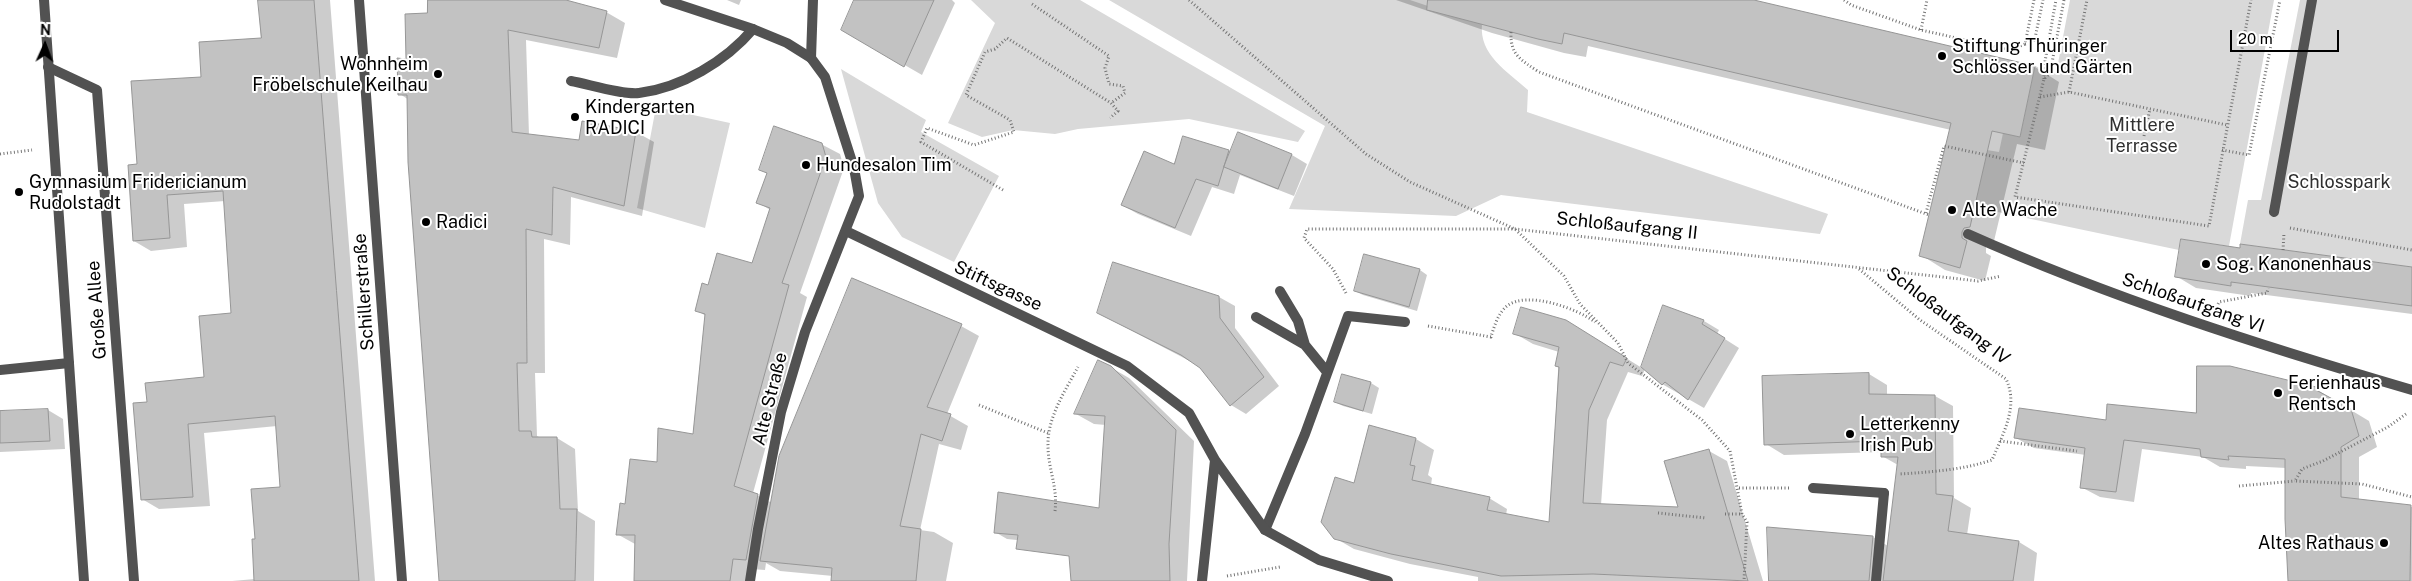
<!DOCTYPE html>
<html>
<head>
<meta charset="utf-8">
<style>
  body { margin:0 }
  #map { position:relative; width:2412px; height:581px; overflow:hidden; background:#fff; font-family:"Public Sans",sans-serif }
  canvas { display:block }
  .north { position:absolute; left:20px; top:20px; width:50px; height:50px; -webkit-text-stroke:4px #fff; paint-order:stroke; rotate:2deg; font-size:14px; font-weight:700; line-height:20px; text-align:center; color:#000 }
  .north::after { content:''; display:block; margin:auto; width:18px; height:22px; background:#000; clip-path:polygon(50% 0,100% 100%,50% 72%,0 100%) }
  .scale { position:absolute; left:2230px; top:30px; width:109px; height:22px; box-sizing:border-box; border:2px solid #000; border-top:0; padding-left:6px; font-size:15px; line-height:18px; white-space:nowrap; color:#000; -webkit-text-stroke:4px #fff; paint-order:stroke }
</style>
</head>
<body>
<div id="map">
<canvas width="2412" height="581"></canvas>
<div class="north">N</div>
<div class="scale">20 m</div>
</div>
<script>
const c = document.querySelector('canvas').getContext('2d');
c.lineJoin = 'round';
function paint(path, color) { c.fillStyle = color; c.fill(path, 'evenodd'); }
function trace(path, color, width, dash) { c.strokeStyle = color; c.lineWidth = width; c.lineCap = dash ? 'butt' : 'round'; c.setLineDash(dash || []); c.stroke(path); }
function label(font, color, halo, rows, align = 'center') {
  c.font = font + ' "Public Sans",sans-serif'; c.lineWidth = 4; c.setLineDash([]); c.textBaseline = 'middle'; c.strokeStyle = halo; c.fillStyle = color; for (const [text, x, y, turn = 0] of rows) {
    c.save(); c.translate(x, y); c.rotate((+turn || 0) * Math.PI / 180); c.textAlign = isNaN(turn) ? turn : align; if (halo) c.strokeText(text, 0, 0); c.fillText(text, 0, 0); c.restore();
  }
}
paint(new Path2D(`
  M971,0h109l225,131 -7,11 -109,-23 -111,10 -23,5 -42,-4 -31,7 -34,-14 47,-100z
  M1109,0h301l72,24c-3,31 25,47 46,66l-1,22 301,102 -8,20 -319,-39 -45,21 -167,-7 36,-83z
  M2070,0h204l-45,246 -48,-7 -2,11 -205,-43 13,-57 12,2 4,-19 17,4 15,-71 21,8z
  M2300,0h112v267l-172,-23 8,-44h13z
  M841,69l85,51 -5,12 78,44 -45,86 -52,-25 -24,-34z
  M656,107l74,16 -25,105 -68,-20z`), '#d9d9d9');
paint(new Path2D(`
  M260,0h70l45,581h-143l23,-2 1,-39 26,-52 -5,-62 -73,7 6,73 -51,3 -17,-10 6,-96 57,-24 28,-65 -8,-113 -41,3 3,43 -36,4 -17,-10 4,-76 65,-87 59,-39z
  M474,0h87l45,12 19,11 -8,35 -91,-18 3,95 51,6 3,-19 53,10 18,10 -12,74 -71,-19 -1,48 -26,-6 1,134h-10l2,63 4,2h16l18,11 3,62 17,10 -1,60h-152l-33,-481 -9,-6 8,-34 65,-47z
  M727,0h14l-2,5z
  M855,0h97l3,3 -33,72 -80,-46z
  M1396,0h354l285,67 24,15 -14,68 -28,-6 -23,97 -8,5v7l5,3 -6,25 -40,-11 -24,-15 30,-125 -363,-84 -2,11 -22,-4 -72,-20z
  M821,144l19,10 4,14 -44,125 7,4 -54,196 19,10 189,-177 18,10 -32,78 21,12 -7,24 -22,-6 -19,86 14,2 19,11 -7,38h-114l1,-5 -53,-5 -14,-8 -1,7 -14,-1 -1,12h-114l-1,-37 -18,-10 9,-29 32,-42 36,-28 12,-119 -10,-6 13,-24 44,-21 17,-55 -12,-8 10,-28 -7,-4z
  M1229,151l63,4 15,9 -13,32 -54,-21 -6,19 -22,-7 -21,49 -53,-22 -16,-9 53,-39z
  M2241,249l171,19v46l-161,-21v3l-55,-8 -20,-12z
  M1420,270l7,5 -10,36 -54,-16 -8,-4z
  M1219,297l16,9v22l44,58 -33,28 -15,-9 -30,-38 -103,-54z
  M1663,307l41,14 15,9 -2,4 22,14 -35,60 -42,-24 -17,-15 -3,7 -14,-4 -21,48 -6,85 79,4 29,-58 18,10 36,120h-285v-4l-68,-13 -56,-15 -19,-11 20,-54 15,-57 46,12 18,11 -6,25 4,3 -1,7 58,13 18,11 -1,6 44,8 9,-171 -26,-8 -19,-11 70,-1 58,36z
  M1110,367l19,11 65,63 -7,140h-114l27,-72 6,-84 -12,-1 -18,-10z
  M1869,374l18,11v11h48l18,10 1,92 17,10 -4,27 52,7 18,11 -3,28h-264l103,-44 15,9 10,-81 -16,-9v-4l-98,3 -18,-11z
  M1343,375l28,8 8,5 -7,26 -29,-8 -8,-4z
  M2316,389l53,32 8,26 -18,10v43l53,7v74h-122l-4,-113 -40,-2v3l-26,-2 -17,-10 -61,-8 -8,53 -34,-5 -19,-10 5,-32 -52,-7 -18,-10 91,-17 90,-6z
  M48,410l15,9 2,30 -65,3v-40z
  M1040,500l6,43 -39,-4 -12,-7z`), '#0003');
const building = new Path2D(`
  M258,0h56l45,581h-105l-2,-42h3l-4,-50 29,-2 -5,-71 -87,8 5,73 -52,3 -8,-97 14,-1 -2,-19 59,-6 -5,-61 32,-3 -8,-122 -56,4 3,43 -37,3 -5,-76 9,-1 -6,-83 70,-4 -2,-35 62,-4z
  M428,0h138l41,11 -8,37 -91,-18 4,102 67,8 3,-19 54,10 -12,75 -71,-19 -1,48 -26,-6 1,134h-10l2,68h12l1,6h25l3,72h17l-2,72h-136l-31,-419 -1,-67h-9l-1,-37 9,1 -1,-45 22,-1z
  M854,0h80l-30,67 -63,-37z
  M1428,0h326l281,66 -15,71 -28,-6 -22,96 -6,1 -2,4v6l5,3 -7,27 -41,-12 32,-133 -387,-90 -2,11 -24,-5 -111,-29z
  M774,126l48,17 4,14 -44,126 7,2 -55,201 24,8 -12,66 -13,-1 -3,22h-96l1,-46h-19l4,-32 5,1 5,-45 27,3 1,-34 35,6 12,-120 -10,-3 7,-28 6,2 9,-32 35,10 18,-55 -14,-5 11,-30 -8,-3z
  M1238,132l54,22 -14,35 -54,-22z
  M1183,136l46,14 -11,36 -22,-7 -21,49 -54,-23 23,-54 30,13z
  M2181,239l59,9v-4l172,23v39l-181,-24v4l-56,-9z
  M1364,254l56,15 -11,38 -55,-16z
  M1113,262l106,34 1,22 44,59 -34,29 -30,-38 -19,-13 -84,-42z
  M852,278l110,46 -35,83 24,7 -9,27 -21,-7 -21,92 21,3 -5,52h-85l1,-13 -72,-7 19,-105z
  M1663,305l41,15 -2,4 23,14 -37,62 -23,-18 -3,3 -21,-18z
  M1521,307l45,13 61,38 -4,8 -13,-4 -21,48 -6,93 95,4 -14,-46 45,-12 39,132 -155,-7 -92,2 -110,-22 -57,-15 -13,-17 14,-45 19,6 15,-58 47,13 -6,27 5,1 -3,14 78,17 -3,13 62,12 10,-155 -4,-1 4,-19 -46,-13z
  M1098,360l13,6 65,64 -7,114 1,37h-99l-2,-25 -53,-7 2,-14 -24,-2 4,-41 101,16 6,-92 -31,-2z
  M2197,366h33l86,21v3l35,19 8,27 -18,11v50l70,8 -1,76h-122l-3,-62v-60l-57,-3 1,4 -28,-3 -1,-8 -76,-9 -8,52 -36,-4 5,-40 -71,-10 5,-30 87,12 1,-16 89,9z
  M1869,373v21l66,1 1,99 17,2 -5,35 71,10 -6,40h-130l15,-124h-17v-16l-117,4 -2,-69z
  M1342,374l29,8 -8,29 -29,-9z
  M48,409l2,32 -50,2v-32z
  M1767,527l106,9 -4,45h-100z`);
paint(building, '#c2c2c2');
trace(building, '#969696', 1);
trace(new Path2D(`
  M1189,0l177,154 44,28 105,47 49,47 16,28 38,39 10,20 74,57 28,31 12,63 5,8 -3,59
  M1844,0l7,5 70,25 89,20 15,-6 9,-44
  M2064,0l-14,73 -6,6 -29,118 194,29 42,-226
  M1032,4l77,52 -4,12 4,16 14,2 2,7 -14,10
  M1921,30l6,-30
  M1511,32c-1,23 10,28 28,40l390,143
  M2025,44l9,-1 9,-43
  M2044,79v-12l12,-67
  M2069,92l18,-92
  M2040,97l29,-5 158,33
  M2144,136l6,-27
  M2222,150l27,5 31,-155
  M0,154l32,-4
  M1003,190l-82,-48 6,-14 47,17 40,-13 -4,-12 -44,-25 19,-43 10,-3 12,-11 104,65 7,8 -8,7
  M1926,213l18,-67 80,17
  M2290,228l122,22
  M2283,250l1,-17
  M1859,269l61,51 86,59c13,27 -3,55 -14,81 -30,10 -61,12 -93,14
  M1346,293l-13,-24 -29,-31 3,-9h208l463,52 23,-5
  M2218,304l1,-2 48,-9 1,-5
  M1428,326l63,11c3,-10 7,-24 16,-31 20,-16 71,3 88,16
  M979,405l69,28
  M2406,414l-18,13 -65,34 -21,8 -7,12 67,3 50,13
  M2000,441l77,10
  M2239,486l56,-5
  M1739,488h52
  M1055,511c3,-24 -7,-42 -7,-65 -1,-28 17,-55 30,-79
  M1658,513l48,5
  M1725,514h17
  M1227,576l53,-9`), '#747474', 3, [1, 2.5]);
trace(new Path2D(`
  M811,58l2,-58
  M48,67l49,23 37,491
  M571,81c17,3 52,14 68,12 42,-5 87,-32 114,-64
  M2274,212l38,-212
  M1280,291l18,30 7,24
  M1256,317l49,28 22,27
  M0,370l69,-7
  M1813,488l71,5
  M1265,530l40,-96 43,-118 57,6`), '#525252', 10);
trace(new Path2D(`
  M44,0l40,581
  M359,0l43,581
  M665,0l88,29 34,14 24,15 14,19 29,91 5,28 -54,136 -24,80 -23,117 -8,52
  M846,231l281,135 62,47 26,47 50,70 54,30 69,21
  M1968,234c143,64 294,112 444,156
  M1202,581l13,-121
  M1876,581l8,-88`), '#525252', 10);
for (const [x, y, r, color] of [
  [1942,56,5,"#000"],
  [438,74,5,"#000"],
  [575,117,5,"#000"],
  [806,165,5,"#000"],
  [19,192,5,"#000"],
  [1952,210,5,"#000"],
  [426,222,5,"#000"],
  [2206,264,5,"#000"],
  [2278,393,5,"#000"],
  [1850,434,5,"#000"],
  [2384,543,5,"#000"]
]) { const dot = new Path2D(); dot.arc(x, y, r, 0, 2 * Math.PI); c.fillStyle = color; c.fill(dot); trace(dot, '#fff', 2); }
label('18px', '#000', '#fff', [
  ["Stiftung Thüringer",1952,46],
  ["Schlösser und Gärten",1952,67],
  ["Wohnheim",428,64,"right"],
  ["Fröbelschule Keilhau",428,85,"right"],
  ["Kindergarten",585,107],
  ["RADICI",585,128],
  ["Hundesalon Tim",816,165],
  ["Gymnasium Fridericianum",29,182],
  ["Rudolstadt",29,203],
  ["Alte Wache",1962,210],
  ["Radici",436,222],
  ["Sog. Kanonenhaus",2216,264],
  ["Ferienhaus",2288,383],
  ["Rentsch",2288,404],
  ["Letterkenny",1860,424],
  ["Irish Pub",1860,445],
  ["Altes Rathaus",2374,543,"right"]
], 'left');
label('18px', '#303030', '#fff', [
  ["Mittlere",2142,125],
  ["Terrasse",2142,146],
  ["Schlosspark",2339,182]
]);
label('18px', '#000', '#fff', [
  ["Schloßaufgang II",1627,226,6],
  ["Stiftsgasse",998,286,25],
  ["Schillerstraße",364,292,-94],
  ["Schloßaufgang VI",2193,303,19],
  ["Große Allee",97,310,-94],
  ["Schloßaufgang IV",1948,316,37],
  ["Alte Straße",770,399,-76]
]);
</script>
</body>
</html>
